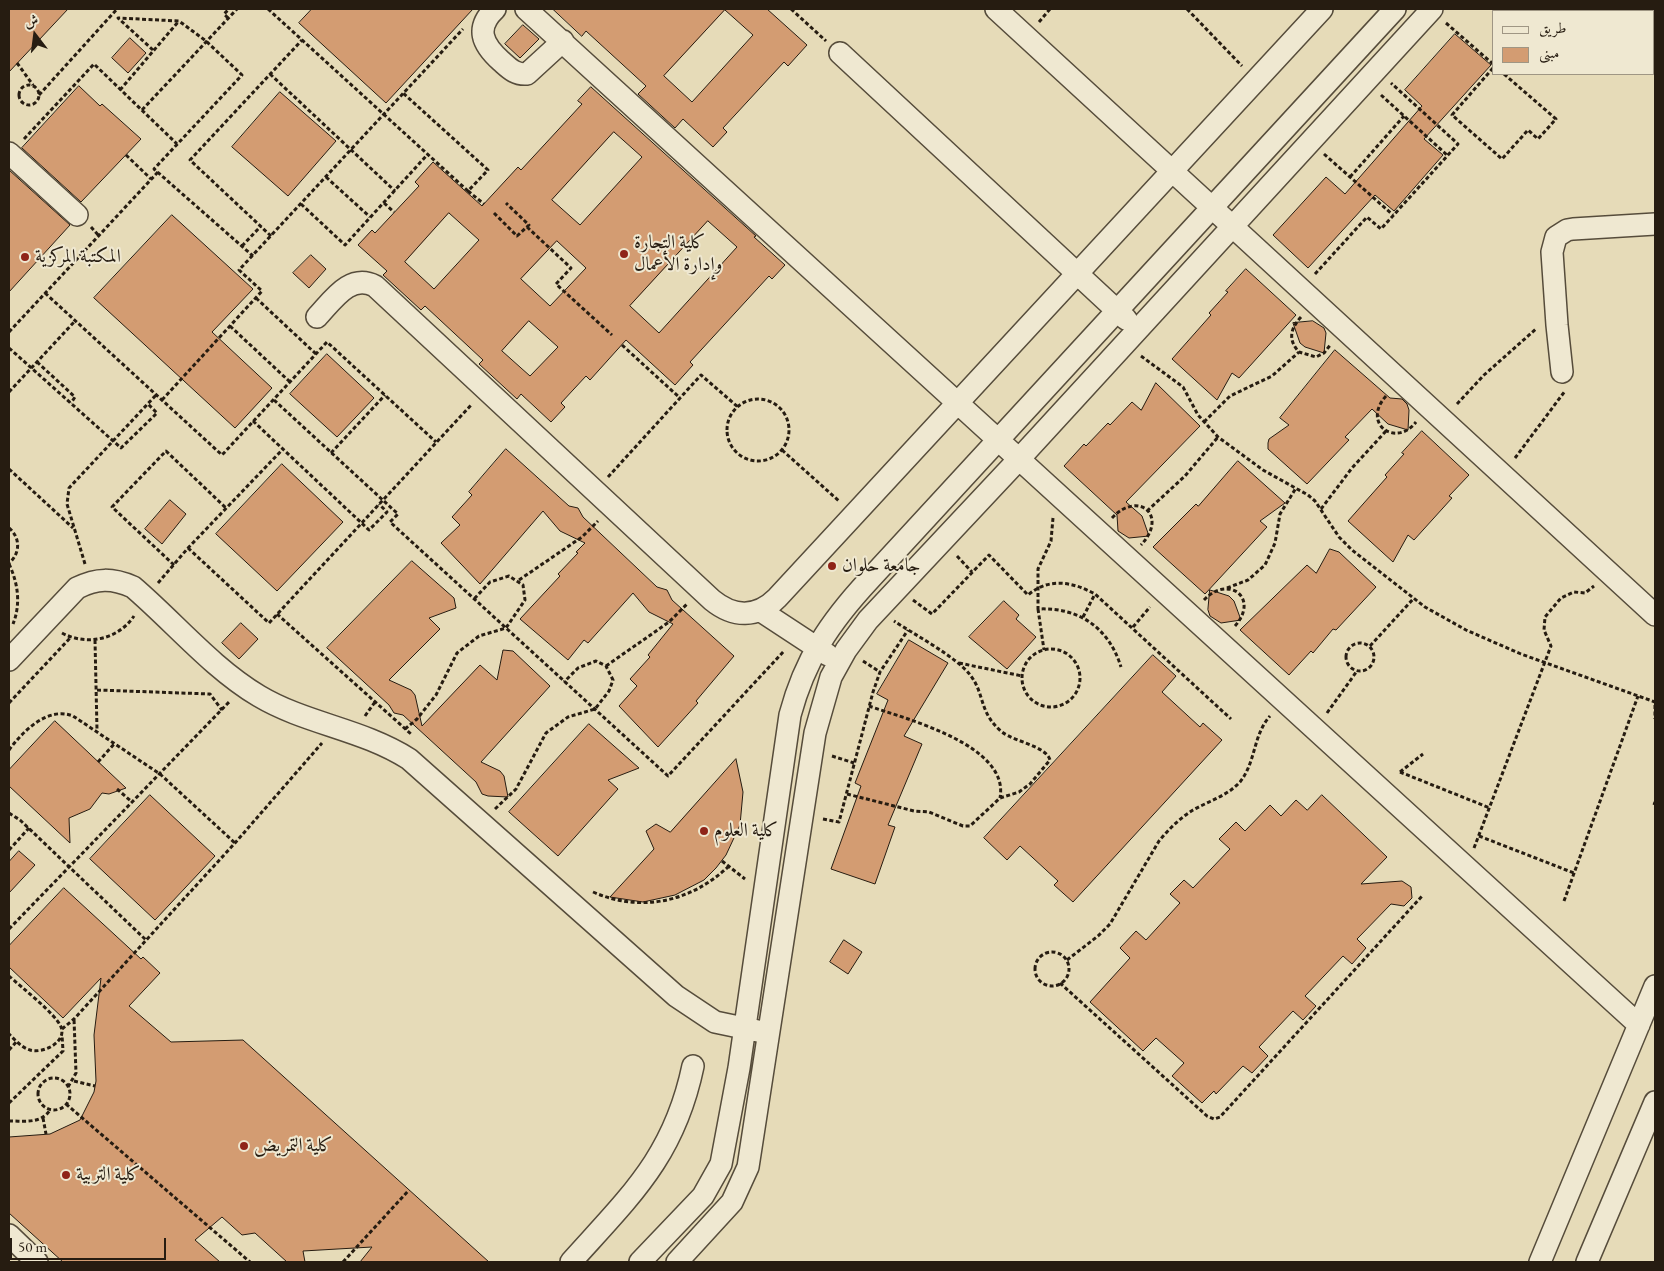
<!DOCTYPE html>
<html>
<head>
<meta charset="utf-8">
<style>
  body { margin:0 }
  #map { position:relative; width:1664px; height:1271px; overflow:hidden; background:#e6dbb8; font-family:"EB Garamond",Amiri,serif }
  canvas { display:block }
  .frame { position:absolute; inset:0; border:10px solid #261c11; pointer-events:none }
  .legend { position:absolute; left:1492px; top:10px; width:162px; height:65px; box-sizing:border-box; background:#efe8d1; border:1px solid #9f9684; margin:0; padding:6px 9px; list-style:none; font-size:15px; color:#261c11 }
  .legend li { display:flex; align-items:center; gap:10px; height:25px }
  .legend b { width:25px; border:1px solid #9f9684 }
  .north { position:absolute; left:10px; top:10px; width:50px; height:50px; -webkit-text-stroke:4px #efe8d1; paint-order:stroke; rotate:345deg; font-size:14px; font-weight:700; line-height:20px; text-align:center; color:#261c11 }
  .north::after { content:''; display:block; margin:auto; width:18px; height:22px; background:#261c11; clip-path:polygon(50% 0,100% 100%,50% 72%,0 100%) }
  .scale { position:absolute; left:10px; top:1238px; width:156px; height:22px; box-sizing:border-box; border:2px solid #261c11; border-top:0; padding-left:6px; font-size:15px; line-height:18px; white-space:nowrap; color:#261c11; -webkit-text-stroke:4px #efe8d1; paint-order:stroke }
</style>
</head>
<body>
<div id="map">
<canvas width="1664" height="1271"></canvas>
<div class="frame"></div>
<ul class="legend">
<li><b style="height:6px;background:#efe8d1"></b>طريق</li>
<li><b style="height:14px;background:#d39c72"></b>مبنى</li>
</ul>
<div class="north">ش</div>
<div class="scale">50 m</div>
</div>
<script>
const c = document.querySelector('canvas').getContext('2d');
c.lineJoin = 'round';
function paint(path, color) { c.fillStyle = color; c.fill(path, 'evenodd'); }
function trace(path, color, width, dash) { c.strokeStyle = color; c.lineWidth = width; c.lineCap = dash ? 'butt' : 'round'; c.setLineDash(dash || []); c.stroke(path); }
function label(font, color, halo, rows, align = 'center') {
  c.font = font + ' "EB Garamond",Amiri,serif'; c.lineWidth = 4; c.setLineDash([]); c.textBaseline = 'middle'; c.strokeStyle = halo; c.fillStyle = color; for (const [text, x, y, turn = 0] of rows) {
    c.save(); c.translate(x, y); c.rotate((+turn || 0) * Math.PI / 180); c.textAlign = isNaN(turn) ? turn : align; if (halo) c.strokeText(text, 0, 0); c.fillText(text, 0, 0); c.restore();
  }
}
const building = new Path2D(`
  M9,9h59l-59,63z
  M312,9h161l-87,94 -87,-80z
  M553,9h214l40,36 -19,21 -4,-4 -61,66 4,4 -14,15 -30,-28 -8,9 -37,-34 8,-8 -60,-55 -4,5zM725,10l28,25 -61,67 -28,-26z
  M523,25l16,14 -19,19 -15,-14z
  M1455,34l36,31 -67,74 19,16 -49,56 -19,-16 -67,73 -35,-33 53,-58 19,17 77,-88 -17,-16z
  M130,38l16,15 -18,20 -16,-15z
  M79,86l21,20 2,-2 39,35 -60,63 -59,-54z
  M591,87l165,149 -2,1 31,28 -13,14 -3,-3 -79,86 3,3 -18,20 -49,-45 -36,40 -4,-4 -25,27 4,4 -14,15 -30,-28 -4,5 -38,-35 4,-4 -58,-54 -4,4 -38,-35 4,-4 -29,-26 14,-15 3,3 44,-47 -4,-4 18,-20 49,44 36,-39 3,3 61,-66 -4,-3zM614,132l28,25 -62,68 -28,-25zM449,213l30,27 -45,49 -29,-27zM708,221l29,26 -78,86 -29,-27zM557,241l29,27 -36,38 -29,-27zM529,321l29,26 -28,29 -28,-25z
  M280,92l56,49 -48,55 -56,-49z
  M9,170l61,55 -61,67z
  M172,215l81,74 -41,43 60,56 -37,40 -141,-130z
  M311,255l15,14 -17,19 -16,-15z
  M1246,269l50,46 -57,63 -7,-5 -15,27 -45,-41 39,-44 -2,-2 19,-21 -2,-1z
  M1313,321l11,7 2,5 -2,20 -19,-6 -5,-4 -7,-20z
  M1335,350l55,48 12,1 5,5 2,6 -1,20 -20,-6 -16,-15 -27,28 4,3 -42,44 -39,-35v-6l1,-4 20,-14 -9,-7z
  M327,354l47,44 -37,39 -47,-43z
  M1156,383l44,43 -74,76 16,14 7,20 -20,2 -11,-7 -1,-16 -53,-49 20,-22 2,2 22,-23 2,2 22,-23 9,8z
  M1422,431l47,44 -20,21 3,2 -38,42 -6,-5 -15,27 -45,-41 39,-44 -2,-2 19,-21 -2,-1z
  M506,449l63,57 9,2 5,9 74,70 10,3 5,10 62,56 -38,45 2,2 -40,44 -39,-41 18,-20 -7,-7 20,-22 -2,-2 25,-31 -24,-12 -16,-19 -45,50 -4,-3 -16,20 -48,-41 40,-43 -2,-2 20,-21 -2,-1 9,-9 -25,-12 -17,-20 -63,73 -39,-41 19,-18 -8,-8 20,-22 -3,-3z
  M1238,461l47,42 -25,18 7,6 -62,67 -52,-47 43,-43 2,2z
  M282,464l61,58 -66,69 -61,-57z
  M170,500l16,14 -24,30 -17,-15z
  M1330,549l9,3 37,35 -40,43 -3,-1 -20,24 -2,-2 -22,24 -49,-45 67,-65 9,8z
  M412,561l42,37 2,10 -27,10 11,11 -51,51 22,10 4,5 7,31 58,-61 17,15 6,-30 10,1 37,35 -69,76 19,9 4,5 4,21 -20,-1 -6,-2 -6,-12 -73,-67 -9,-2 -5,-8 -62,-57z
  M1210,590l19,6 5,5 7,19 -20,3 -11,-7 -2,-6z
  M1004,601l15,14 -3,4 20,18 -29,32 -38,-32z
  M241,623l17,16 -19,20 -17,-16z
  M909,640l39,23 -44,73 18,8 -34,81 7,2 -20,57 -44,-15 30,-83 -6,-3 33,-83 -11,-6z
  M1153,655l23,21 -14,16 38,35 3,-4 19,17 -149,162 -19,-17 4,-4 -38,-35 -13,14 -23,-22z
  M55,721l71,67 -17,6 -7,-1 -12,16 -21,9 1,25 -61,-57v-16z
  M589,724l50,44 -31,12 10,9 -60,67 -49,-44z
  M736,759l7,33 -3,33 -14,30 -10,13 -12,12 -29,15 -32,7 -33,-5 44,-48 -8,-18 10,-7 14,8z
  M150,795l65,61 -60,64 -65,-61z
  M1322,795l65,62 -26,27 41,-3 9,6 1,11 -8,8 -13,-2 -34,35 9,9 -14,16 -9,-8 -38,40 11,10 -13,14 -10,-9 -34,36 9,9 -16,17 -9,-7 -27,28 -2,-3 -12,12 -30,-27 12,-13 -28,-25 -13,13 -53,-49 40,-44 -10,-10 16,-17 10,9 34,-37 -10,-9 14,-14 9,8 37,-39 -11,-10 17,-17 9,9 25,-26 11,11 15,-16 11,10z
  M19,851l16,14 -26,28v-31z
  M64,888l77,71 2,-2 17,16 -31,33 42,36 72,-2 246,222h-129l12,-15 -69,4 2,11h-18l-32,-29 -13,2 -20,-18 -27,23 25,22h-157l-54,-49v-76l41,-3 30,-14 14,-28 2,-11 -2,-46 7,-57 -38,40 -54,-51v-21z
  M844,940l18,12 -14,22 -18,-12z`);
paint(building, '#d39c72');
trace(building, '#261c11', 1);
const minor = new Path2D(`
  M495,9c-20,19 -13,35 6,52 8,7 14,14 26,13l36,-33
  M526,9l1113,1016
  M996,9l659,606
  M840,53l286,266
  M9,153l68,62
  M317,317c16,-17 33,-44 58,-31l337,314c22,18 45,18 65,-2l545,-589
  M1562,372l-5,-47 -5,-73 4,-15 11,-7 6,-1 82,-5
  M761,611l67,44
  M9,660l68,-72c20,-10 35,-10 56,-1 41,35 79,81 126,109 47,28 103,33 150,63l267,237 39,26 43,9
  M9,1235l28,27
  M571,1262c59,-66 103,-105 122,-196
  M640,1262l63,-66 18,-32 18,-96 51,-353c15,-56 40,-93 79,-135l526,-571
  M677,1262l55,-60 16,-35 67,-434 16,-56 15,-27 22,-30 152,-162 412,-449
  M1540,1262l115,-276
  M1587,1262l68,-160`);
trace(minor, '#564c3b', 24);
trace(new Path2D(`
  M268,9l200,182 20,-21 -85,-77
  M791,9l35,32
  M1187,9l55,57
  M1557,9l5,2
  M228,18l-4,-4 5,-5
  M1039,22l11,-13
  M1446,23l47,41
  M153,50l-35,-32 61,3 27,20 36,34 -88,94 99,87
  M1653,52l2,1
  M17,63l16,22
  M1493,68l-41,47 50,44 26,-29 10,9 18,-20 -52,-45
  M270,74l125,117
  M19 95a10 10 0 1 1 20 0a10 10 0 1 1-20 0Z
  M120,90l58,-68
  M39,95l78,-86
  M1381,95l66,60
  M142,110l95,-101
  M24,139l70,-75 83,80
  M1324,154l69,61
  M126,155l25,24
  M326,177l44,40
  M1350,177l54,-61
  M468,191l16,13
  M384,203l10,9
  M301,204l44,41 83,-91
  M494,213l23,23 12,-11 -23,-22
  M91,227l8,9
  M527,227l44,41 -15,16 56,51
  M271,236l-81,-76 112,-120
  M242,246l19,-20
  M1315,274l52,-57 14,12 77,-85 -67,-61
  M45,293l177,162 105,-113 109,100
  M256,298l60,56
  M1301,317c-11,12 -13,23 -2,35l17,5 8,-4 7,-9
  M230,326l60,56
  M9,332l149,-160
  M622,345l58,53
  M9,348l112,100 36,-35 -9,-9
  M1141,356l42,31 15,28 20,22 45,33 45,25 7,6 24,36 13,13 73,57 41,23 55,24 134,48
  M37,362l38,35 -4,6
  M9,392l66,-71
  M1386,396c-25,28 10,52 30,26
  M727 430a31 31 0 1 1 62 0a31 31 0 1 1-62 0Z
  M162,400l100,-109 -23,-21 224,-241
  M274,400l124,114 -8,8 278,254 116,-125
  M1457,404l27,-29 53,-47
  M253,421l116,109 18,-18 -8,-8
  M1204,422l26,-26 42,-20 27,-24
  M782,450l57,51
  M331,453l54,-58
  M1515,458l50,-67
  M9,469l64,59
  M608,477l93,-102 37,32
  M1321,509l31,-41 34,-37
  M1147,511l38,-35 33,-39
  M1053,518l-2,23 -13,28v40c41,-2 71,19 83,58
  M1112,518c26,-28 57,-3 29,27
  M9,528c12,10 11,26 0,35
  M188,548l81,75 203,-219
  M957,556l15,16
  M9,564c9,19 12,40 4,60
  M85,564l-18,-60 2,-16 87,-93
  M174,565l-62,-58 54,-56 60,57
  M519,580l63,-43 16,-16
  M158,583l30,-35 95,-99
  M1227,588l21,-8 17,-15 10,-22 5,-29 16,-26
  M913,600l19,14 57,-59 39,40c21,-18 45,-13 67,-1l136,125
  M1204,600c24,-26 57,-2 30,27
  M1038,609l6,41
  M277,614l134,120
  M1083,617l12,-23
  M1133,627l17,-20
  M62,633c24,13 56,7 72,-17
  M95,640l2,90
  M1346 657a14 14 0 1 1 28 0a14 14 0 1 1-28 0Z
  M1370,646l44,-48
  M1022 678a29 29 0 1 1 58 0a29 29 0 1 1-58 0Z
  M863,661l17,11
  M959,663l63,13
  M606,666l63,-44 18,-18
  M97,690l113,4 12,16
  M9,703l62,-66
  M1655,705v14
  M869,706c37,13 141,39 131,92
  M1327,713l30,-42
  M365,716l10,-14
  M405,729l12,-10 19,-24 21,-42 22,-17 27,-8 19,-28 -2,-15 -14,-9 -19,6 -16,17
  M9,750c14,-19 39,-44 64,-34l87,58 75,69
  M832,756l22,7
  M98,762l17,-19
  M1400,772l90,36
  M1400,772l23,-18
  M117,789l15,13
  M847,794l67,17 15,1 34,14h7l30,-28 19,-6 11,-8 20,-24c-4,-14 -35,-18 -48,-28 -23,-19 -17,-37 -31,-56 -14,-19 -56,-41 -77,-55
  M1654,805l1,-3
  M495,809l21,-20 30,-56 22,-16 27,-8 14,-18 4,-11 -7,-14 -10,-5 -18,7 -14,14
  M9,813l11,7 126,120
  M823,819l16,3 34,-130 7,-20 28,-42
  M1479,836l95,37
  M1474,848l77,-202 -7,-16 1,-13 16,-19 13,-6 11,1 9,-7
  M9,850l20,-22
  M722,861l23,18
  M593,892c48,21 98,10 136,-26
  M1564,901l74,-205
  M9,929l221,-228
  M1035 969a17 17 0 1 1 34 0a17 17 0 1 1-34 0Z
  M1067,960l31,-24 12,-12 49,-83c10,-12 21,-23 34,-31 16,-9 34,-14 47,-28 16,-20 13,-47 30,-66
  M9,976c12,11 47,38 52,51 6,15 -18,27 -31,23 -8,-2 -15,-10 -21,-16
  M1060,983l147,133 7,3 6,-2 203,-222
  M62,1029l12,-10 161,-176 87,-100
  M9,1050l8,-9
  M38 1094a16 16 0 1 1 32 0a16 16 0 1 1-32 0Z
  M74,1081l21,5
  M68,1087l8,-14 -2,-54
  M9,1103l54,-52 -1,-16
  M66,1104l184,158
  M43,1118l3,16
  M9,1121c15,0 32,3 41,-11
  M343,1262l66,-72`), '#261c11', 3, [4, 2.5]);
trace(minor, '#efe8d1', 21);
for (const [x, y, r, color] of [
  [624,254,5,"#8f2418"],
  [25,257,5,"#8f2418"],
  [832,566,5,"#8f2418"],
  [704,831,5,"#8f2418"],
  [244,1146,5,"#8f2418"],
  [66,1175,5,"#8f2418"]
]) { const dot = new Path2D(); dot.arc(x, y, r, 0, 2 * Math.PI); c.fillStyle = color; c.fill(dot); trace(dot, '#efe8d1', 2); }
label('19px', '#261c11', '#efe8d1', [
  ["كلية التجارة",634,243],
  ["وإدارة الأعمال",634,265],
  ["المكتبة المركزية",35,257],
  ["جامعة حلوان",842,566],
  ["كلية العلوم",714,831],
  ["كلية التمريض",254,1146],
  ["كلية التربية",76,1175]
], 'left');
</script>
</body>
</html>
